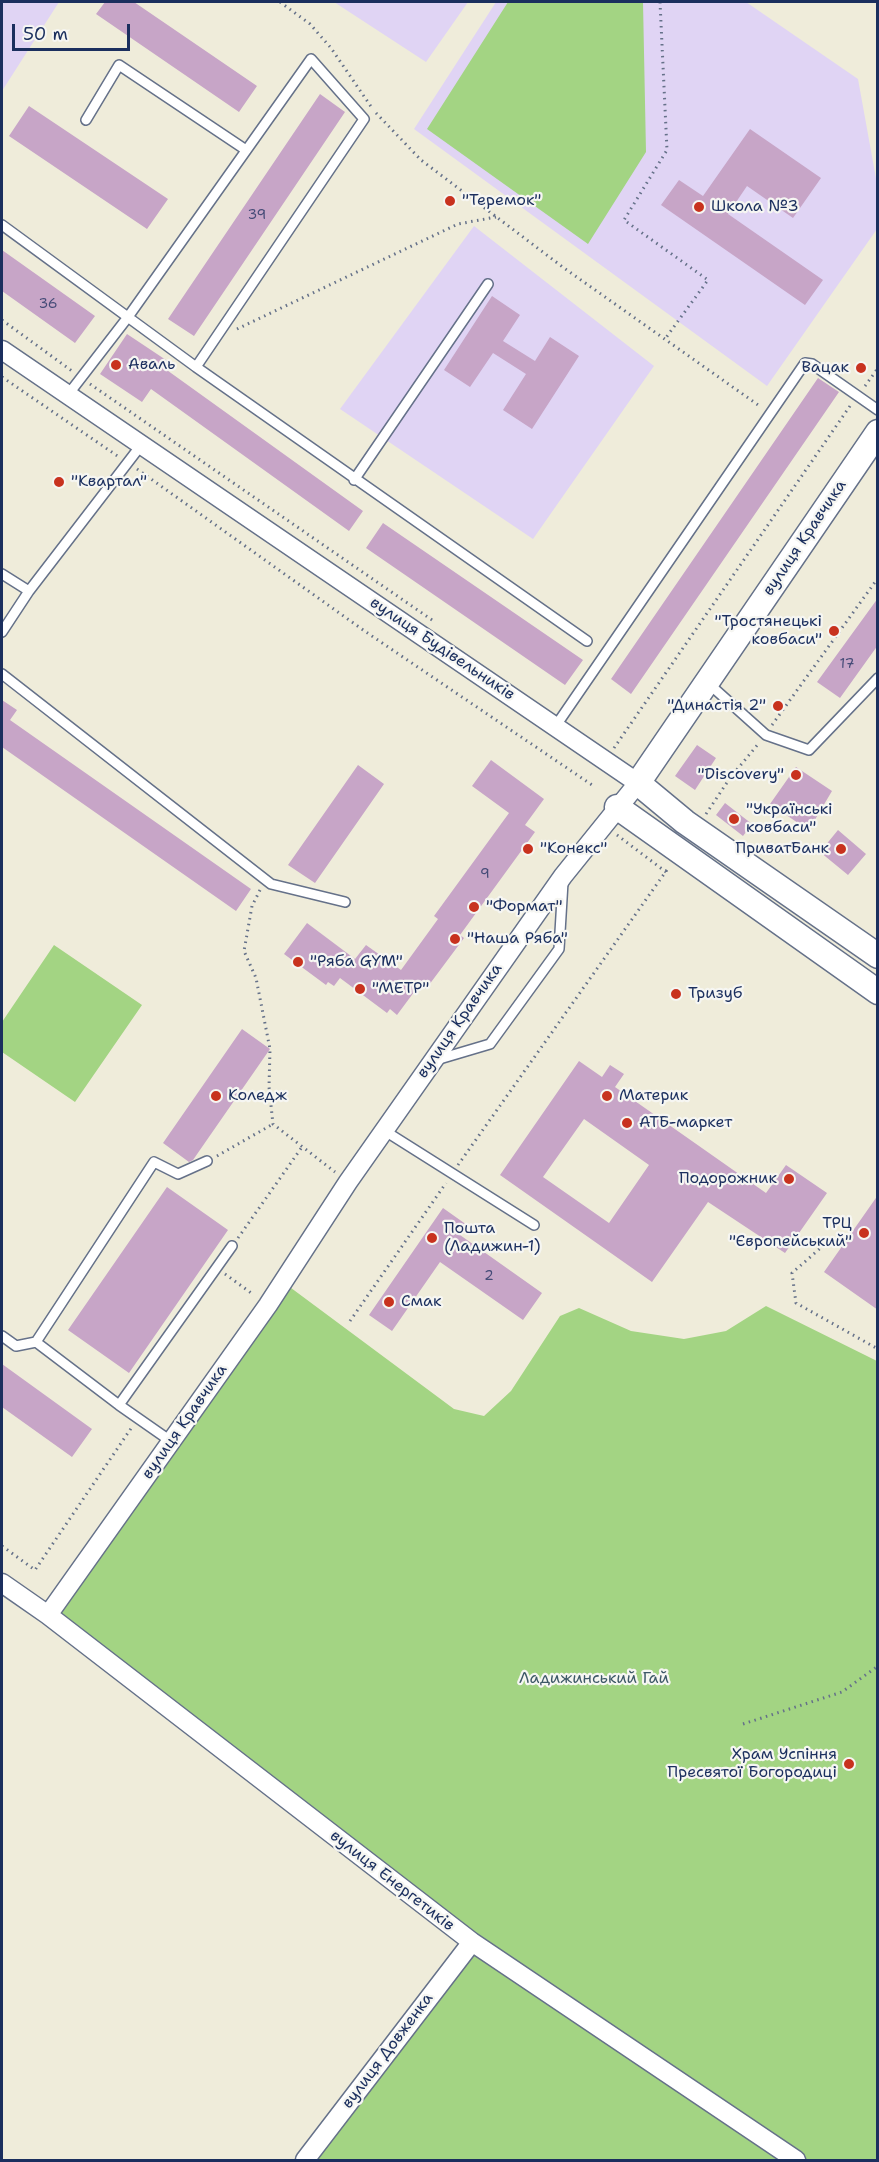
<!DOCTYPE html>
<html>
<head>
<meta charset="utf-8">
<style>
  body { margin:0 }
  #map { position:relative; width:879px; height:2162px; overflow:hidden; background:#efecda; font-family:"Shantell Sans",sans-serif }
  canvas { display:block }
  .frame { position:absolute; inset:0; border:3px solid #1b2f5e; pointer-events:none }
  .scale { position:absolute; left:12px; top:24px; width:118px; height:27px; box-sizing:border-box; border:3px solid #1b2f5e; border-top:0; padding-left:8px; font-size:18px; line-height:21px; white-space:nowrap; color:#1b2f5e; -webkit-text-stroke:4px #f6f6f2; paint-order:stroke }
</style>
</head>
<body>
<div id="map">
<canvas width="879" height="2162"></canvas>
<div class="frame"></div>
<div class="scale">50 m</div>
</div>
<script>
const c = document.querySelector('canvas').getContext('2d');
c.lineJoin = 'round';
function paint(path, color) { c.fillStyle = color; c.fill(path, 'evenodd'); }
function trace(path, color, width, dash) { c.strokeStyle = color; c.lineWidth = width; c.lineCap = dash ? 'butt' : 'round'; c.setLineDash(dash || []); c.stroke(path); }
function label(font, color, halo, rows, align = 'center') {
  c.font = font + ' "Shantell Sans",sans-serif'; c.lineWidth = 4.5; c.setLineDash([]); c.textBaseline = 'middle'; c.strokeStyle = halo; c.fillStyle = color; for (const [text, x, y, turn = 0] of rows) {
    c.save(); c.translate(x, y); c.rotate((+turn || 0) * Math.PI / 180); c.textAlign = isNaN(turn) ? turn : align; if (halo) c.strokeText(text, 0, 0); c.fillText(text, 0, 0); c.restore();
  }
}
paint(new Path2D(`
  M2,2h57l-57,89z
  M334,2h134l-42,60z
  M496,2h250l112,77 19,105v45l-110,157 -353,-257z
  M474,226l180,140 -121,173 -193,-130z`), '#e0d4f4');
paint(new Path2D(`
  M508,2h135l3,150 -58,92 -161,-115z
  M54,945l88,60 -67,97 -73,-50v-30z
  M283,1282l171,127 30,7 27,-25 49,-75 19,-8 52,23 53,8 42,-8 40,-25 111,55v799h-572l166,-218 -423,-327z`), '#a3d483');
paint(new Path2D(`
  M105,2h29l123,84 -18,26 -143,-98z
  M320,94l25,18 -151,224 -26,-17z
  M29,106l139,93 -21,30 -138,-93z
  M750,129l71,49 -28,40 -46,-32 -19,28 95,66 -18,25 -144,-100 18,-25 24,16z
  M2,250l93,66 -20,27 -73,-52z
  M492,296l28,19 -17,26 32,20 15,-24 29,19 -47,73 -29,-19 23,-36 -33,-21 -23,34 -26,-17z
  M127,334l42,28 -5,6 199,143 -14,20 -198,-142 -9,13 -42,-28z
  M818,378l21,14 -208,302 -20,-15z
  M383,523l200,137 -18,25 -199,-137z
  M878,598v47l-38,53 -23,-16z
  M2,700l15,10 -7,10 241,169 -15,22 -234,-164z
  M697,745l19,13 -21,32 -20,-14z
  M491,760l53,39 -19,26 10,7 -75,103 4,3 -38,51 -6,-5 -23,31 -7,-6 -3,4 -47,-35 -6,8 -6,-4 -2,3 -42,-31 23,-31 48,36 11,-14 35,25 37,-51 -4,-3 75,-103 -37,-27z
  M358,765l26,19 -69,99 -27,-18z
  M796,767l36,24 -19,32 -12,2 -31,-21z
  M725,803l27,21 -9,12 -27,-21z
  M838,830l28,24 -18,21 -28,-23z
  M242,1029l28,20 -77,111 -4,2 -26,-19z
  M579,1061l23,16 8,-12 14,9 -9,13 151,106 20,-28 41,28 -42,60 -77,-51 -56,80 -152,-107zM584,1119l65,46 -40,58 -66,-46z
  M167,1187l61,43 -99,143 -61,-43z
  M878,1195v115l-54,-38z
  M443,1208l24,17 -7,10 82,58 -19,27 -83,-58 -48,69 -23,-16z
  M2,1364l90,65 -20,28 -70,-50z`), '#c7a5c7');
const service = new Path2D(`
  M86,120l33,-55 127,85
  M2,225l194,142 168,-248 -53,-60 -183,258 -61,79
  M196,367l391,274
  M354,480l134,-196
  M2,574l27,17
  M2,632l27,-41 113,-147
  M2,674l269,210 74,18
  M708,683l58,52 43,15 69,-72
  M555,727l250,-364 7,1 66,46
  M436,1060l54,-16 69,-95 4,-67
  M385,1131l149,94
  M2,1336l14,10 20,-4 118,-180 24,12 29,-13
  M36,1342l83,63
  M172,1442l-53,-37 113,-159`);
const minor = new Path2D(`
  M2,350l636,433 -75,93 -215,306 -80,123 -220,310
  M2,1583l46,32 424,327 324,218
  M305,2160l167,-218`);
const tertiary = new Path2D(`
  M878,432l-240,351 47,39 193,134
  M617,807l261,185`);
trace(service, '#657189', 12);
trace(minor, '#657189', 21);
trace(tertiary, '#657189', 27);
trace(new Path2D(`
  M280,2l30,22 21,24 41,60
  M660,2l7,148 -43,70 84,60 -43,59
  M376,113l45,47 143,108 197,139
  M2,320l70,51
  M237,329l221,-105 38,-7
  M2,377l117,80
  M90,384l345,238
  M865,386l13,-18
  M137,469l229,163 229,155
  M772,725l106,-147
  M614,748l236,-342
  M706,814l24,-36 29,-35
  M617,835l49,37
  M260,890l-8,16 -8,45 12,27 14,71 -1,38 4,37 62,48
  M217,1156l56,-32
  M458,1165l211,-298
  M238,1238l64,-91
  M824,1245l-32,28 4,30 82,46
  M225,1274l29,21
  M350,1321l96,-138
  M2,1546l33,24 97,-143
  M743,1724l99,-32 36,-26`), '#657189', 3, [1.5, 4.5]);
trace(service, '#fff', 9);
trace(minor, '#fff', 18);
trace(tertiary, '#fff', 24);
for (const [x, y, r, color] of [
  [450,201,6,"#c8321e"],
  [699,207,6,"#c8321e"],
  [116,365,6,"#c8321e"],
  [861,368,6,"#c8321e"],
  [59,482,6,"#c8321e"],
  [834,631,6,"#c8321e"],
  [778,706,6,"#c8321e"],
  [796,775,6,"#c8321e"],
  [734,819,6,"#c8321e"],
  [528,849,6,"#c8321e"],
  [841,849,6,"#c8321e"],
  [474,907,6,"#c8321e"],
  [455,939,6,"#c8321e"],
  [298,962,6,"#c8321e"],
  [360,989,6,"#c8321e"],
  [676,994,6,"#c8321e"],
  [216,1096,6,"#c8321e"],
  [607,1096,6,"#c8321e"],
  [627,1123,6,"#c8321e"],
  [789,1179,6,"#c8321e"],
  [864,1233,6,"#c8321e"],
  [432,1238,6,"#c8321e"],
  [389,1302,6,"#c8321e"],
  [849,1764,6,"#c8321e"]
]) { const dot = new Path2D(); dot.arc(x, y, r, 0, 2 * Math.PI); c.fillStyle = color; c.fill(dot); trace(dot, '#f6f6f2', 2); }
label('14px', '#464c78', null, [
  ["39",257,215],
  ["36",48,304],
  ["17",847,664],
  ["9",485,874],
  ["2",489,1276]
]);
label('16px', '#1b2f5e', '#f6f6f2', [
  ["\"Теремок\"",462,201],
  ["Школа №3",711,207],
  ["Аваль",128,365],
  ["Вацак",849,368,"right"],
  ["\"Квартал\"",71,482],
  ["\"Тростянецькі",822,622,"right"],
  ["ковбаси\"",822,640,"right"],
  ["\"Династія 2\"",766,706,"right"],
  ["\"Discovery\"",784,775,"right"],
  ["\"Українські",746,810],
  ["ковбаси\"",746,828],
  ["\"Конекс\"",540,849],
  ["ПриватБанк",829,849,"right"],
  ["\"Формат\"",486,907],
  ["\"Наша Ряба\"",467,939],
  ["\"Ряба GYM\"",310,962],
  ["\"МЕТР\"",372,989],
  ["Тризуб",688,994],
  ["Коледж",228,1096],
  ["Материк",619,1096],
  ["АТБ-маркет",639,1123],
  ["Подорожник",777,1179,"right"],
  ["ТРЦ",852,1224,"right"],
  ["\"Європейський\"",852,1242,"right"],
  ["Пошта",444,1229],
  ["(Ладижин-1)",444,1247],
  ["Смак",401,1302],
  ["Храм Успіння",837,1755,"right"],
  ["Пресвятої Богородиці",837,1773,"right"]
], 'left');
label('16px', '#1b2f5e', '#f6f6f2', [
  ["вулиця Кравчика",805,538,-56],
  ["вулиця Будівельників",442,649,34],
  ["вулиця Кравчика",460,1021,-55],
  ["вулиця Кравчика",185,1422,-55],
  ["вулиця Енергетиків",392,1881,38],
  ["вулиця Довженка",388,2051,-53]
]);
label('16px', '#3d5867', '#f6f6f2', [
  ["Ладижинський Гай",594,1679]
]);
</script>
</body>
</html>
